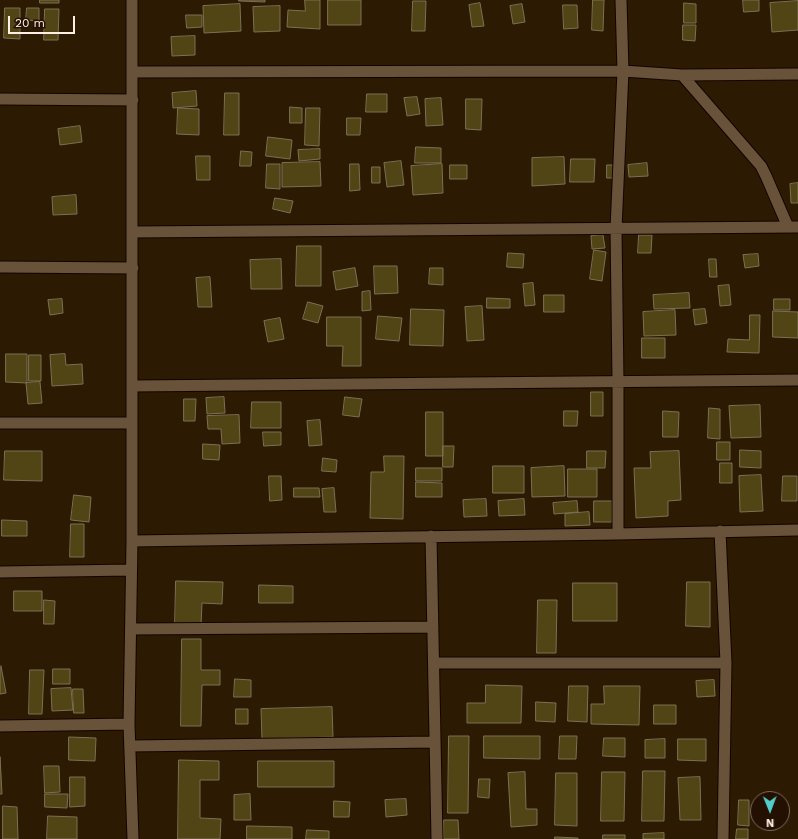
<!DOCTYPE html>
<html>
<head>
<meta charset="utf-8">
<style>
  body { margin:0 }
  #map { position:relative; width:798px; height:839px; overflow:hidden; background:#2d1a03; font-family:"Work Sans",sans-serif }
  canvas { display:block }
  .north { position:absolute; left:750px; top:791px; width:40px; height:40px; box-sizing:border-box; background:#231000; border:1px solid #7b6a5b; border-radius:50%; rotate:179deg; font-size:11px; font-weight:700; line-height:16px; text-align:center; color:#fef1e3 }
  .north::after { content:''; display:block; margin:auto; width:14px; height:18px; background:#52cdcc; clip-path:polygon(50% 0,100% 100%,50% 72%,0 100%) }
  .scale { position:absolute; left:8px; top:16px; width:67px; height:18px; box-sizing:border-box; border:2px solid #fef1e3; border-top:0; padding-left:5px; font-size:12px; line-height:14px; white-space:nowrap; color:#fef1e3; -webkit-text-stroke:3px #231000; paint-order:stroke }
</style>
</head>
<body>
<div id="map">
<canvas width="798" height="839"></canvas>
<div class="north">N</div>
<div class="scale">20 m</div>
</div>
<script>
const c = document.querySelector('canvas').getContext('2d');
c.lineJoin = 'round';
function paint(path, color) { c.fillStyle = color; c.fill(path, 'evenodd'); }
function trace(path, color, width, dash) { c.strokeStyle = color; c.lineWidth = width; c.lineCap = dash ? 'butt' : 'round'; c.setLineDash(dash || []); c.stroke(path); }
const building = new Path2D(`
  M40,0h19v3h-19z
  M239,0h26v2l-26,-1z
  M305,0h15v29l-33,-2 1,-17 17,1z
  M328,0h33v25h-33z
  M593,0h11l-1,31 -11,-1z
  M743,0h16v11l-15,1z
  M413,1h13l-1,30h-13z
  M798,1v29l-26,2 -2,-29z
  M480,3l4,23 -12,1 -3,-22z
  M684,3l12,1v19h-12z
  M240,4l1,27 -37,2 -1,-27z
  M522,4l3,18 -12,2 -3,-18z
  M563,5h14l1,23 -14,1z
  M280,6v25l-26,1 -1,-25z
  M5,8h15v31l-16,-1z
  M27,8h12v13l-13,-1z
  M45,9h14l-1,31h-14z
  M186,15h16v12l-15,1z
  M683,25h13l-1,16 -12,-1z
  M195,36v19l-23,1 -1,-19z
  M196,91l1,15 -24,2 -1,-15z
  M225,93h14v42h-15z
  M367,94h20v18h-21z
  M417,97l3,17 -13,2 -3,-18z
  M441,98l2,27 -17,1 -1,-27z
  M466,99h16l-1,31 -15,-1z
  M290,107l12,1v15h-12z
  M178,108l21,1v26l-22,-1z
  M306,108h14l-1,38 -14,-1z
  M347,118h14l-1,17h-13z
  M80,126l2,16 -22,3 -2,-16z
  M268,137l24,3 -2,19 -24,-3z
  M416,147l25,1v15h-26z
  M320,149v10l-21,2 -1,-11z
  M241,151l11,1 -1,14h-11z
  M196,156h14v24h-13z
  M564,157l1,27 -33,2v-28z
  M571,159h24l-1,23h-24z
  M401,161l3,24 -17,2 -3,-24z
  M320,162l1,24 -39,1v-24z
  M647,163l1,13 -19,1 -1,-12z
  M267,164h13v25l-14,-1z
  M350,164h9l1,26 -10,1z
  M442,164l1,29 -30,2 -2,-29z
  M450,165h17v14h-17z
  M607,165h15v13h-15z
  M372,167h8v16h-8z
  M798,183v20h-7l-1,-19z
  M76,195l1,19 -24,1 -1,-18z
  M275,198l18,3 -3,12 -17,-4z
  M603,235l2,13 -13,1 -1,-13z
  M639,235h13l-1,18h-13z
  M297,246h24v40h-25z
  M594,250l12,2 -4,29 -12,-2z
  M508,253l16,1 -1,14 -16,-1z
  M758,254l1,12 -14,2 -2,-13z
  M281,259l1,30h-31l-1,-29z
  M709,259h7l1,18h-7z
  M374,266h23l1,27 -23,1z
  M355,268l3,18 -22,4 -3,-18z
  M430,268h13v17l-14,-1z
  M210,277l2,30h-14l-2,-29z
  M533,283l2,22 -10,1 -2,-22z
  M729,285l2,20 -11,1 -2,-20z
  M370,291l1,19 -9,1v-19z
  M689,293l1,15 -36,1 -1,-14z
  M544,295h20v17h-20z
  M487,298l23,1v9h-23z
  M62,299l1,14 -13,2 -2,-15z
  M774,299h16v11h-16z
  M308,302l15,4 -5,17 -15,-4z
  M482,306l2,34 -17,1 -2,-34z
  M411,309l33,1 -1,36 -33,-1z
  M705,309l2,14 -12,2 -2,-15z
  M675,310l1,25 -32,1 -1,-24z
  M773,311l25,1v26l-25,-1z
  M750,315h10l-1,38 -32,-1 1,-13 21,1z
  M378,316l24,2 -3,23 -23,-2z
  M327,317h34v49h-19l1,-20h-16z
  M280,318l4,21 -16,3 -4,-21z
  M642,338h23v20h-23z
  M6,354h21v29l-21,-1z
  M65,354l1,11 16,-1 1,20 -31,2 -2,-31z
  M29,355h12v26h-12z
  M40,382l2,21 -14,1 -2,-21z
  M591,392h12v24h-12z
  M224,397l1,16 -18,1 -1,-16z
  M345,397l17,2 -3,18 -16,-2z
  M184,399h12l-1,22h-11z
  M252,402h29v26h-30z
  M760,405l1,32 -30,1 -2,-32z
  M709,408l11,1v30l-12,-1z
  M564,411h14l-1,15h-13z
  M663,411l16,1 -1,25h-15z
  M426,412h17v44h-17z
  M239,415l1,28 -18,1 -1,-15h-13l-1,-13z
  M320,420l2,25 -13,1 -2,-25z
  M263,432h18v13l-17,1z
  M717,442h13v18h-13z
  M203,444l17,1 -1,15 -16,-1z
  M443,446h11l-1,21h-10z
  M740,450l21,1v17l-21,-1z
  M5,451h37v30l-38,-1z
  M587,451h19l-1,17h-18z
  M679,451l2,49 -13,1v15l-32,2 -2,-50h17l-1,-16z
  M384,456h20l-1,63 -33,-1 1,-46h13z
  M323,458l14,2 -1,12 -14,-1z
  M720,463h12v20h-12z
  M493,466h31v27h-31z
  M564,466l1,30 -33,1 -1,-29z
  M416,468h26v13h-26z
  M568,469h29v28h-29z
  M761,475l2,36 -23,1 -1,-36z
  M269,476h12l1,24 -12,1z
  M783,476h14v25h-15z
  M416,482l26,1v14h-26z
  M294,488h25l1,9h-26z
  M334,488l2,24h-12l-2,-23z
  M74,495l17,2 -2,25 -18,-2z
  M486,499l1,17 -23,1 -1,-17z
  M524,499l1,16 -26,1 -1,-15z
  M577,501l1,11 -24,2 -1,-11z
  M594,501h18v21h-18z
  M589,512l1,13 -25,1v-12z
  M2,520l25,1v15h-25z
  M71,524h13v33h-14z
  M176,581l47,1 -1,22 -20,-1 -1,22h-26z
  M687,582h23v45l-24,-1z
  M573,583h44v38h-44z
  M259,585l34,1v17h-34z
  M14,591h28v20h-28z
  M44,600l11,1 -1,23h-10z
  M538,600h19l-1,53h-19z
  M182,639h19v31h19v15h-18l-1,41h-20z
  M1,666l5,27 -6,1v-27z
  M53,669h17v15h-17z
  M30,670h14l-2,44h-13z
  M235,679l16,1v17h-17z
  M714,680l1,16 -18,1 -1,-16z
  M486,685l36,1 -1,37h-54v-20h18z
  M569,686h19l-1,36 -19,-1z
  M604,686h36l-1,39 -48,-1v-20h13z
  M71,688l2,22 -21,1 -1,-22z
  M73,689h10l1,24h-10z
  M536,702l20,1 -1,19 -19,-1z
  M654,705h22v19h-22z
  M332,707l1,30 -71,2 -1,-30z
  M236,709h12v15h-12z
  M449,736h20l-1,77h-20z
  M484,736h56v23l-56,-1z
  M560,736h17l-1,23h-17z
  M69,737l27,1 -1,23 -26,-1z
  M604,738h21v19l-22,-1z
  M665,739v19h-20v-18z
  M678,739h28v22l-28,-1z
  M0,757l2,37h-2z
  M179,760l40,1v19h-19v38l21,1 -1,20h-42z
  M258,761h76v26h-76z
  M44,766h15l1,26 -15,1z
  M643,771h22l-1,50h-22z
  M525,772l1,37h11v16l-26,2 -3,-54z
  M602,772h23l-1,49h-23z
  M556,773h21v53l-22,-1z
  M70,777h15v29l-15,1z
  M700,777l1,43h-21l-2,-42z
  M479,779h11l-1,19 -11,-1z
  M45,794h23l-1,14 -22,-1z
  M250,794l1,26h-17v-25z
  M406,799l1,16 -21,2 -1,-17z
  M739,800h10v26l-11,-1z
  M334,801l16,1 -1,15h-15z
  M3,806l14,1 1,32h-15z
  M48,816l29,1v22h-30z
  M444,820h14l1,19h-15z
  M247,826l45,1v12h-45z
  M737,829h11v10h-12z
  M307,830l22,1v8h-23z
  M664,833v6h-21v-5z
  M603,835h22v4h-22z
  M555,837l23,1v1h-23z`);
paint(building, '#514415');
trace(building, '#7b7152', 1);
const minor = new Path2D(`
  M132,0v541l-3,183 4,115
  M133,72l490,-1 59,4 116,-1
  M682,75l79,91 5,10 22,51
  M0,99l133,1
  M132,232l666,-5
  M0,267l133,1
  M132,386l666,-6
  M0,423h132
  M720,531l6,132 -3,176
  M618,534v-153l-2,-152 7,-158 -2,-71
  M431,536l6,303
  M132,541l486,-7 180,-4
  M0,572l131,-2
  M131,629l302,-2
  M434,663h292
  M0,726l129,-2
  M130,746l305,-4`);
trace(minor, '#140400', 13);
trace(minor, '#685239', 11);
</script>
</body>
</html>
